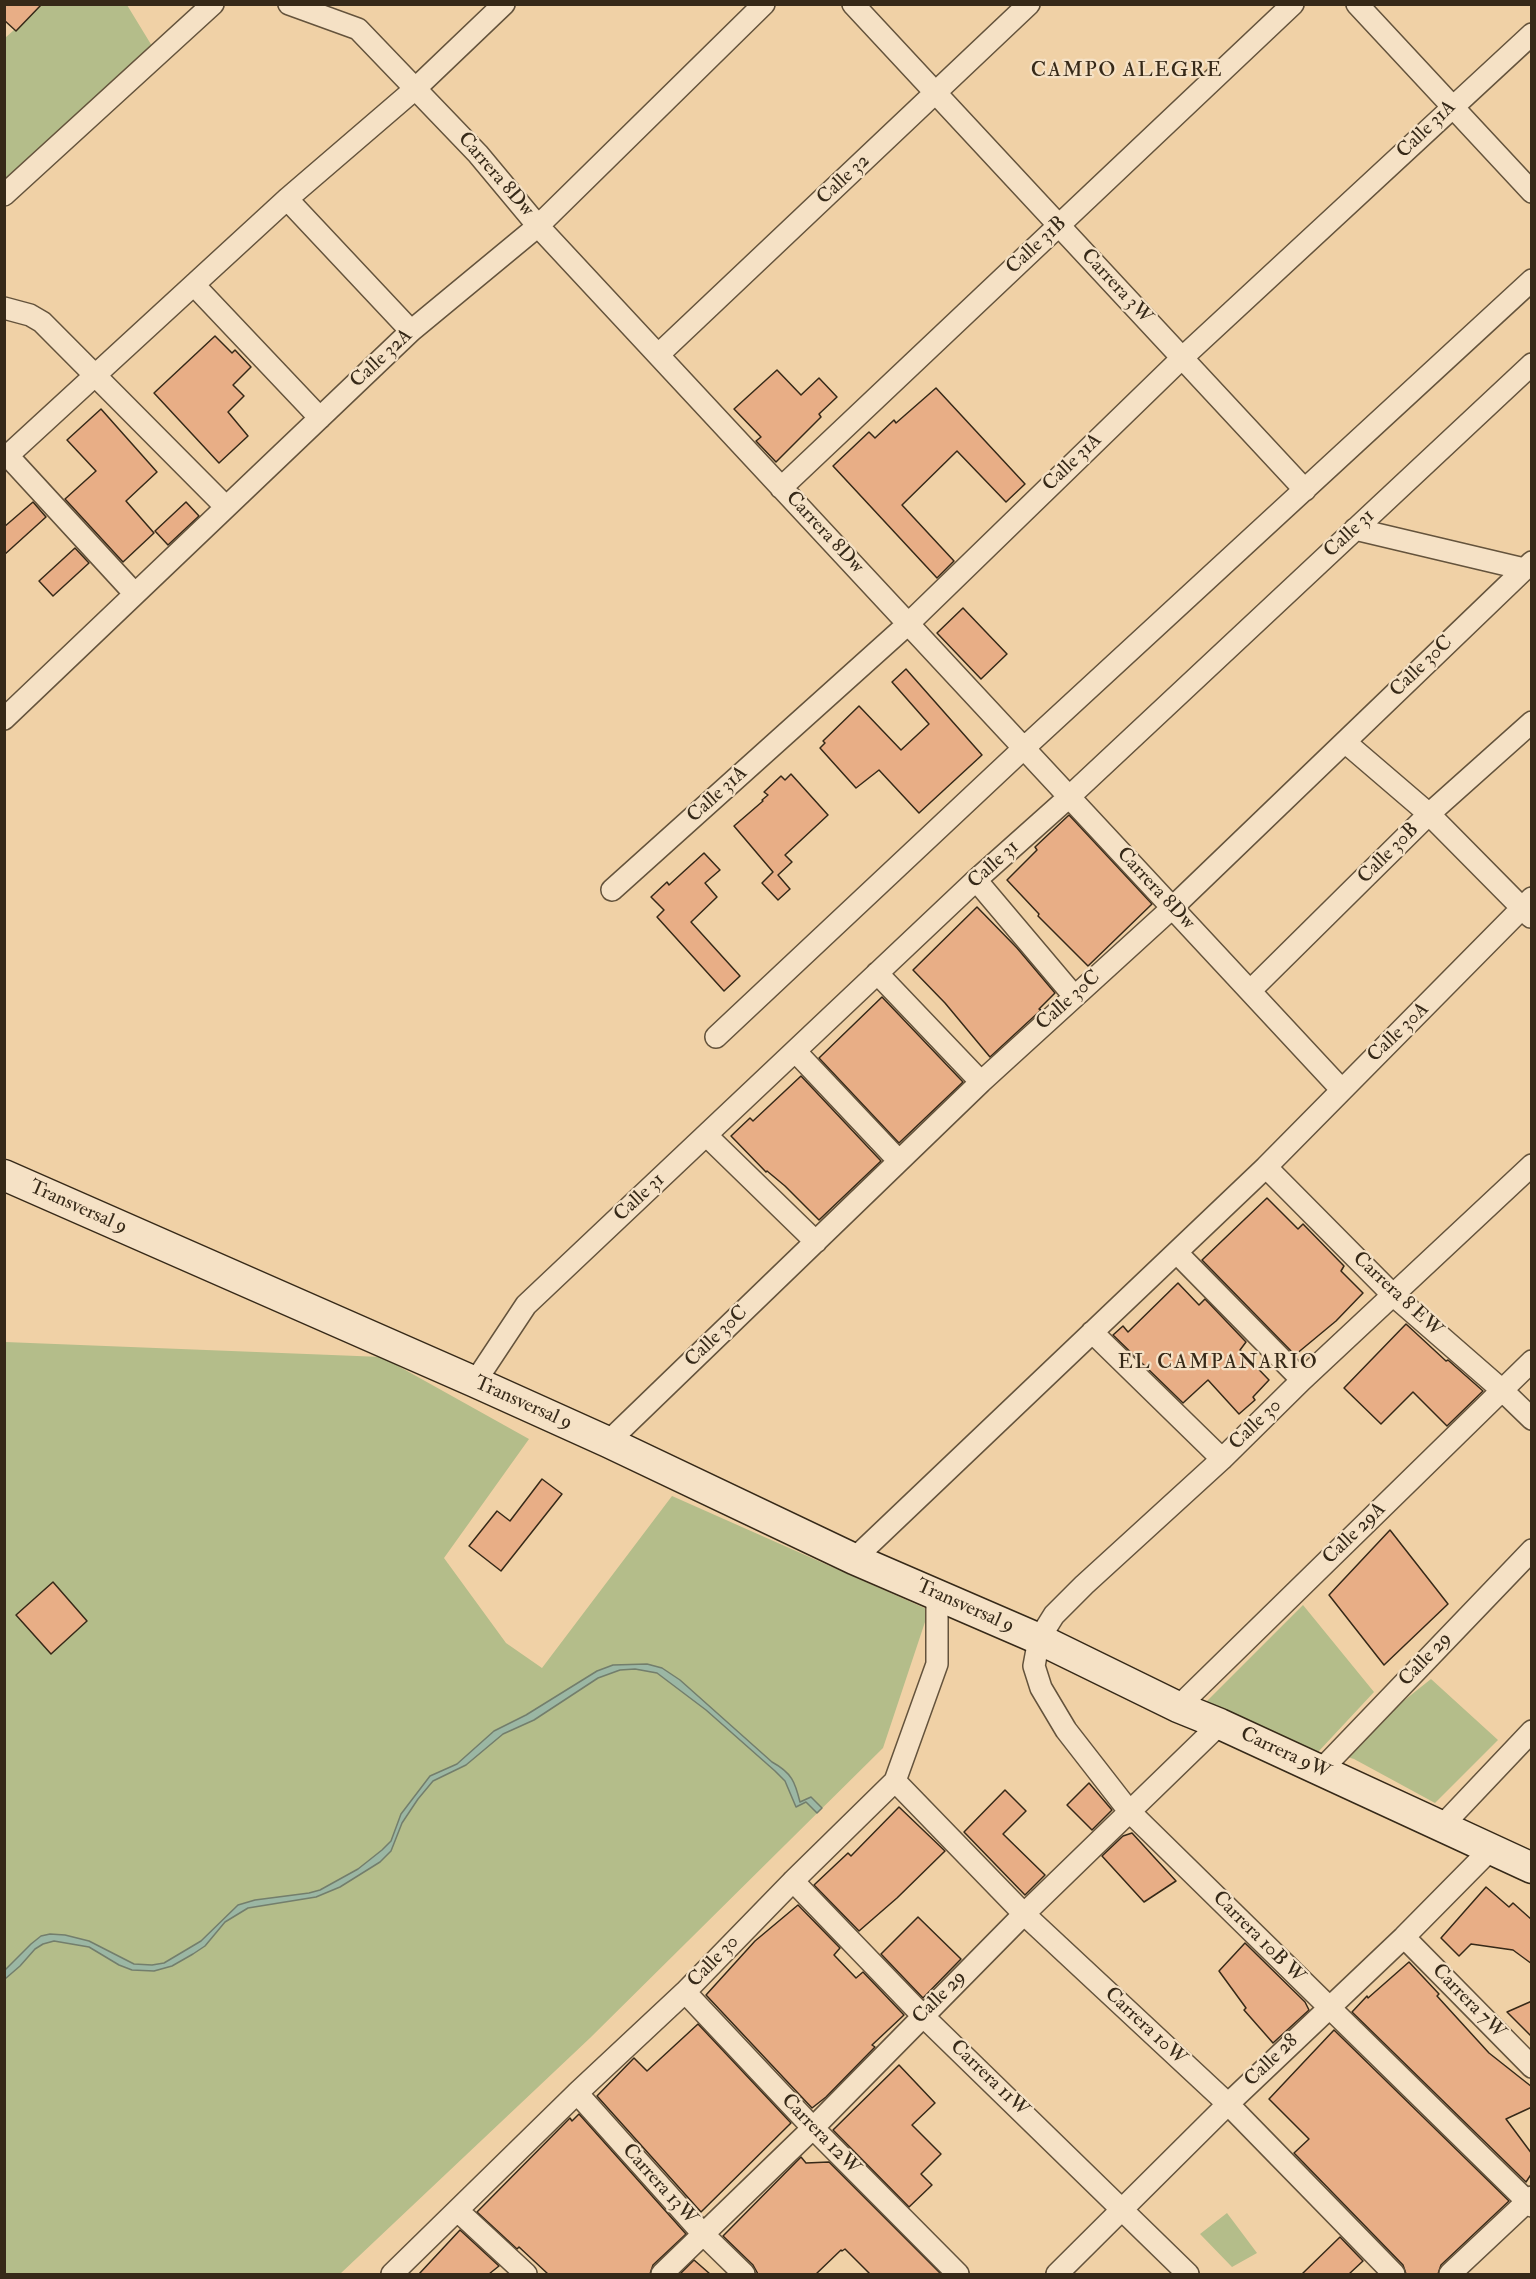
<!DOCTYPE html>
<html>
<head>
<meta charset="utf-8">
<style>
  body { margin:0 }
  #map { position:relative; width:1536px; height:2279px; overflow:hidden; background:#f0d1a6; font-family:"IM FELL Double Pica",serif }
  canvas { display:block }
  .frame { position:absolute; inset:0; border:6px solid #362918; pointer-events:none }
</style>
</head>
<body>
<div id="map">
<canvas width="1536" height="2279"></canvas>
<div class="frame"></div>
</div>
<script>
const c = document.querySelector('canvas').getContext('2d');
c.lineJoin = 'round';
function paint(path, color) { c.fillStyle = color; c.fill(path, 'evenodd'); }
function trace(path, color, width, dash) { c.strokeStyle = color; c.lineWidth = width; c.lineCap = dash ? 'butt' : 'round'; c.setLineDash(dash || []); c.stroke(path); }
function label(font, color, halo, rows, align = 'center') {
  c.font = font + ' "IM FELL Double Pica",serif'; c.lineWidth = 4.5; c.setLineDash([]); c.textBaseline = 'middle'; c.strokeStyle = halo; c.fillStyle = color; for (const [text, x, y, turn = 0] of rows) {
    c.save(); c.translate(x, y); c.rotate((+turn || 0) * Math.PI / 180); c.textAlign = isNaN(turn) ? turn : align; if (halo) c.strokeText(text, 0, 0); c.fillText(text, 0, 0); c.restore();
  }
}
paint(new Path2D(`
  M42,5h85l25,41 -147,136v-144z
  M5,1342l377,15 147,82 -85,119 62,85 36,25 130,-172 257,114 -46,138 -293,290 -250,236h-335z
  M1303,1605l71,87 -55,59 -4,13 -118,-53z
  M1431,1679l67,61 -63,63 -81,-44 -17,-5z
  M1227,2213l30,40 -25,14 -32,-33z`), '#b4bd8a');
const water = new Path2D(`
  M647,1664l15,4 18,12 92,82c20,11 23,20 28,40l11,-5 11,11 -5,5 -11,-11 -10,5 -11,-26 -10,-10 -69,-61 -49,-37 -22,-4 -15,1 -22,8 -64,42 -31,14 -37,31 -33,16 -15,18 -16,24 -11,28 -11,11 -40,25 -24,10 -68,11 -23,14 -20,24 -12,8 -21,12 -18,5 -22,-1 -13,-5 -30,-18 -35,-6 -11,3 -8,5 -15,17 -15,13v-9l26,-26 10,-8 9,-2 15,1 24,6 45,23 18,1 12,-2 37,-22 37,-36 17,-5 54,-7 11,-3 38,-21 24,-19 9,-9 10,-27 29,-38 27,-12 37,-33 32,-16 71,-44 16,-6z`);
paint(water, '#9bb7a4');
trace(water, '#737e6c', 1.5);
const building = new Path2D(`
  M4,4h38l-26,27 -12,-11z
  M215,336l17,17 3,-3 16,17 -18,18 11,11 -16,16 20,24 -29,27 -65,-70z
  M777,370l24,25 18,-17 18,19 -18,17 2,3 -45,45 -20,-21 5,-4 -27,-28z
  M936,388l89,96 -19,18 -49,-51 -55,54 52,56 -17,17 -104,-112 36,-34 6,6 19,-18 2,3z
  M101,409l56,63 -31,29 28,32 -31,29 -58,-63 31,-28 -29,-31z
  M33,502l13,15 -42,38v-28z
  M186,502l13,14 -31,29 -13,-14z
  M75,548l14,15 -36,33 -14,-15z
  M963,608l44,46 -26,25 -44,-46z
  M906,669l76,86 -63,58 -40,-43 -23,18 -36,-40 5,-5 -2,-2 36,-35 42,44 28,-26 -37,-42z
  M791,774l37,41 -43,40 7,7 -14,13 12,14 -12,11 -16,-17 11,-11 -39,-46 29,-25 -1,-1 6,-5 -4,-3 17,-16 4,4z
  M1069,815l83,89 -64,62 -50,-50 1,-2 -32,-34 30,-30 -2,-3z
  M704,853l16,17 -15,13 12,14 -26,25 49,54 -16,15 -67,-74 7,-7 -13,-13 16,-15 2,3z
  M977,907l40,41 38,45 -16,16 2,1 -51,47 -45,-54 -32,-33z
  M882,997l81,85 -64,61 -80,-85z
  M801,1076l80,85 -62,59 -34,-34 -18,-15 -1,1 -35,-36 19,-18 3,3z
  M1267,1198l31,31 5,-5 41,42 -3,5 22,22 -27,28 -41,34 -93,-95z
  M1178,1283l21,22 6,-6 41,43 -6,8 29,30 -16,17 2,3 -16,14 -31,-34 -25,23 -70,-68 10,-9 5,6z
  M1406,1324l40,37 2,-1 35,31 -36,35 -34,-34 -32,32 -37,-36z
  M542,1479l20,15 -61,77 -32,-25 28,-35 13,10z
  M1390,1530l58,74 -64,61 -55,-70z
  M53,1582l34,39 -36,33 -35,-39z
  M1089,1783l23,27 -20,20 -25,-25z
  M1005,1790l21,21 -23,23 42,41 -20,20 -61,-63z
  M899,1807l46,44 -48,47 -38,33 -45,-46 34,-32 3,3z
  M1132,1833l44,48 -32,21 -42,-46 21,-20z
  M1486,1887l23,20 4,-4 19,17v44l-19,-14 -42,-6 -12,12 -18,-18z
  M798,1905l42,43 -6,7 22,23 7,-6 41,43 -32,30 3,2 -49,50 -14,11 -106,-113 49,-54z
  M918,1917l43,42 -38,39 -42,-44z
  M1245,1943l60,59 4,8 -36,33 -29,-33 2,-2 -27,-37z
  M1409,1962l30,32 -2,2 52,57 43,34v20l-26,12 26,35v19l-6,9 -174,-170 15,-16 1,2z
  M1532,2001v36l-25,-25z
  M698,2024l93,99 -90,89 -104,-116 37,-38 13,13z
  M1334,2030l175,171 -68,64 -3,9h-32l-3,-9 -109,-112 15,-14 -40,-40z
  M899,2065l36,38 -23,22 29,29 -20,20 11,11 -23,22 -76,-77z
  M579,2114l107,120 -33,31 -3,9h-102l-29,-27 -2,2 -40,-37 93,-94 2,3z
  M801,2157l5,6 23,-1 112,112h-71l-25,-25 -3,2 -1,-1 -25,24h-58l-5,-9 -30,-29z
  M460,2230l39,36 -10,8h-70z
  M1340,2237l23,24 -14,13h-47z
  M694,2260l16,14h-30z`);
paint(building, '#e8ae86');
trace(building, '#362918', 1.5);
const minor = new Path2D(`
  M289,4l69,25 120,125 60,72 803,863
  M853,4l452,486
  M1357,4l175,188
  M4,195l209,-191
  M287,199l124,132
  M194,285l126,133
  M4,308l26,7 12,7 184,185
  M658,355l371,-351
  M8,456l127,138
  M4,459l283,-260 128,-110 89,-85
  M781,488l512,-484
  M1355,529l169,40
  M4,719l407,-388 127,-105 226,-222
  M1345,742l84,72 102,103
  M976,880l98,116
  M612,890l296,-266 274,-266 350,-324
  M877,973l104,109
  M1250,991l179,-177 103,-92
  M716,1037l308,-289 508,-468
  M795,1051l104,110
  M706,1135l110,107
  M1532,1165l-230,215 -80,79 -138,126 -30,30 -15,24 -5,27 7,22 25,42 63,81 403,395
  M1266,1167l127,128 109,95 30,29
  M1177,1253l125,127
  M1092,1332l130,127
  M475,1382l51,-77 450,-425 93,-83 463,-433
  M608,1442l373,-360 191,-174 360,-346
  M854,1559l412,-392 266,-269
  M1178,1707l354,-346
  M1321,1770l211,-220
  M895,1781l129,133 204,190 166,170
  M1442,1826l90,-95
  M793,1881l130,135 265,258
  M1404,1937l128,130
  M685,1992l128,136 145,146
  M577,2093l127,142 40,39
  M458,2211l68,63
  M392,2274l185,-181 108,-101 108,-111 102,-100 42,-117v-70
  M662,2274l151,-146 211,-214 196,-190
  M1057,2274l171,-170 176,-167 86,-87
  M1450,2274l82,-77`);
const secondary = new Path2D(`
  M4,1175l471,207 133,60 246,117 185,80 139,68 42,17 312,144`);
trace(minor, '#64533c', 24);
trace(secondary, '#362918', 33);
trace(minor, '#f5e1c5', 21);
trace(secondary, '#f5e1c5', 30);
label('20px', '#362918', '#f5e1c5', [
  ["Calle 31A",1427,130,-44],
  ["Carrera 8Dw",495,175,49],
  ["Calle 32",844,180,-43],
  ["Calle 31B",1037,246,-43],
  ["Carrera 3W",1116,287,47],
  ["Calle 32A",382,359,-43],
  ["Calle 31A",1073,463,-44],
  ["Carrera 8Dw",824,533,47],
  ["Calle 31",1350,534,-43],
  ["Calle 30C",1422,667,-44],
  ["Calle 31A",718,795,-42],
  ["Calle 30B",1389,854,-45],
  ["Calle 31",994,865,-42],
  ["Carrera 8Dw",1155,889,47],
  ["Calle 30C",1069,1001,-42],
  ["Calle 30A",1399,1033,-44],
  ["Calle 31",640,1198,-43],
  ["Transversal 9",78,1208,24],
  ["Carrera 8 EW",1397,1295,43],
  ["Calle 30C",717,1337,-44],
  ["Transversal 9",523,1404,24],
  ["Calle 30",1256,1425,-44],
  ["Calle 29A",1355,1534,-44],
  ["Transversal 9",965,1607,24],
  ["Calle 29",1426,1660,-46],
  ["Carrera 9W",1285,1754,25],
  ["Carrera 10B W",1258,1938,45],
  ["Calle 30",714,1962,-46],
  ["Calle 29",940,1998,-45],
  ["Carrera 7W",1468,2002,46],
  ["Carrera 10W",1145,2027,43],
  ["Calle 28",1272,2061,-44],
  ["Carrera 11W",989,2079,44],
  ["Carrera 12W",820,2135,46],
  ["Carrera 13W",659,2185,48]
]);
c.letterSpacing = '1.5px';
label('21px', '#362918', '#f5e1c5', [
  ["CAMPO ALEGRE",1127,71],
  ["EL CAMPANARIO",1218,1363]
]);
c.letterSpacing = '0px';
</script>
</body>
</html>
